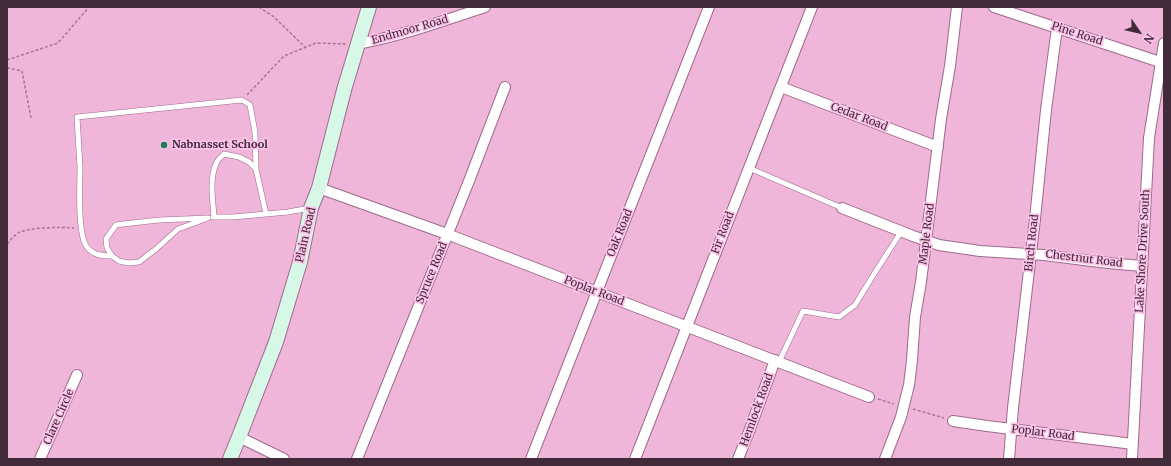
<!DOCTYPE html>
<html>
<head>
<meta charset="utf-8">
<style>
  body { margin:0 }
  #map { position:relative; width:1171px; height:466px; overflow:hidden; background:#f0b6da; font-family:Merriweather,serif }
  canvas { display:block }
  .frame { position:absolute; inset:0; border:8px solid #412a39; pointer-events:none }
  .north { position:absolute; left:1119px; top:12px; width:40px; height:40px; -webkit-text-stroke:3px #fdc3e8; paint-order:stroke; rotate:124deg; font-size:11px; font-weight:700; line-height:16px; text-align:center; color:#412a39 }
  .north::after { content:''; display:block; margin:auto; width:14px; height:18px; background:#412a39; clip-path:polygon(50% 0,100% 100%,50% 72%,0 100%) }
</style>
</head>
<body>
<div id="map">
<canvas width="1171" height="466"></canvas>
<div class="frame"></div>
<div class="north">N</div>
</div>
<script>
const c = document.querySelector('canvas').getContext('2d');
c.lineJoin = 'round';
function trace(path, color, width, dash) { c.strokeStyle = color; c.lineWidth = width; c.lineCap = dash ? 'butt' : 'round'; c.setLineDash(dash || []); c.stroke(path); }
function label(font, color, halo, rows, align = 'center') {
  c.font = font + ' Merriweather,serif'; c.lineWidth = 3.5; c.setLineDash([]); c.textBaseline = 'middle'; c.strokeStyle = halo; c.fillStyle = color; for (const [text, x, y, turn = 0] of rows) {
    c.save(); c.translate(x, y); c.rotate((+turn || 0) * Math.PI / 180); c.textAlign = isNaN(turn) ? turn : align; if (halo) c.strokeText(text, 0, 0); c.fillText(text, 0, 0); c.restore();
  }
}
const service = new Path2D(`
  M749,168l93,40
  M213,217h20l55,-5 22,-4
  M214,217c-1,-17 -5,-37 2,-53 1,-4 5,-7 8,-10l15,3 10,5 7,7 10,45
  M208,218l-30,11 -22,20 -17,13 -11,1 -9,-2 -7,-5 -5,-8 -1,-9 10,-14 7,-1 36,-4z
  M112,256c-10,0 -19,-1 -25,-9 -10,-13 -7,-63 -7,-80 -1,-17 -2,-33 -3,-50l165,-17 8,5 5,27 1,37
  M779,362l24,-51 36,6 16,-12 19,-31 27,-42`);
const minor = new Path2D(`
  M994,7l166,55
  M357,44c44,-8 86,-23 128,-37
  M781,87l157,60
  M319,188l128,46 422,163
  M842,208l71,28 26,9 41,6 64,4 64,8 34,3
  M953,421l34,5 146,18
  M239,437l45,22
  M40,459l37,-84
  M357,459l112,-278 36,-94
  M531,459l178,-452
  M635,459l177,-452
  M738,459l12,-30 25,-69
  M885,459l16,-42 8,-32 3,-25 3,-43 6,-35 20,-163 9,-53 7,-59
  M1009,459l4,-51 22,-189 11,-109 11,-82
  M1132,459l17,-321 15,-95`);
const secondary = new Path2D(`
  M230,459l9,-22 37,-95 24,-80 11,-54 8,-20 25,-98 25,-83`);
trace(service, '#9e6a8c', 6);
trace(minor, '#9e6a8c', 12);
trace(secondary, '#9e6a8c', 16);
trace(new Path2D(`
  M259,7l15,10 31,30
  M7,60l51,-17 31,-36
  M7,68l15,3 9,47
  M247,95l37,-39 32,-13 30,1
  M7,244c3,-4 7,-8 11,-11 9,-6 45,-6 56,-5
  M878,399l16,5
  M913,409l31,9`), '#a17791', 1.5, [3, 2]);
trace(service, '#fff', 5);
trace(minor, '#fff', 10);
trace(secondary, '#d7f7e7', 14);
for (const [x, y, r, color] of [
  [164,145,4,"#1b7d55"]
]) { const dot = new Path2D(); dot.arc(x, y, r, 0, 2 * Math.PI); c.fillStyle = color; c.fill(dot); trace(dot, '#fdc3e8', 1.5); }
label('11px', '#412a39', '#fdc3e8', [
  ["Endmoor Road",410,30,-16],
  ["Pine Road",1077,34,18],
  ["Cedar Road",859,117,21],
  ["Oak Road",620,233,-68],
  ["Fir Road",723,233,-69],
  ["Maple Road",927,234,-83],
  ["Plain Road",306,235,-77],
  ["Birch Road",1032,243,-84],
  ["Lake Shore Drive South",1143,251,-87],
  ["Chestnut Road",1084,259,7],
  ["Spruce Road",432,273,-68],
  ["Poplar Road",594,291,21],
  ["Hemlock Road",757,410,-70],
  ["Clare Circle",59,417,-66],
  ["Poplar Road",1043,433,7]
]);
label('bold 11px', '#412a39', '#fdc3e8', [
  ["Nabnasset School",172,145]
], 'left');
</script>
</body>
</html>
